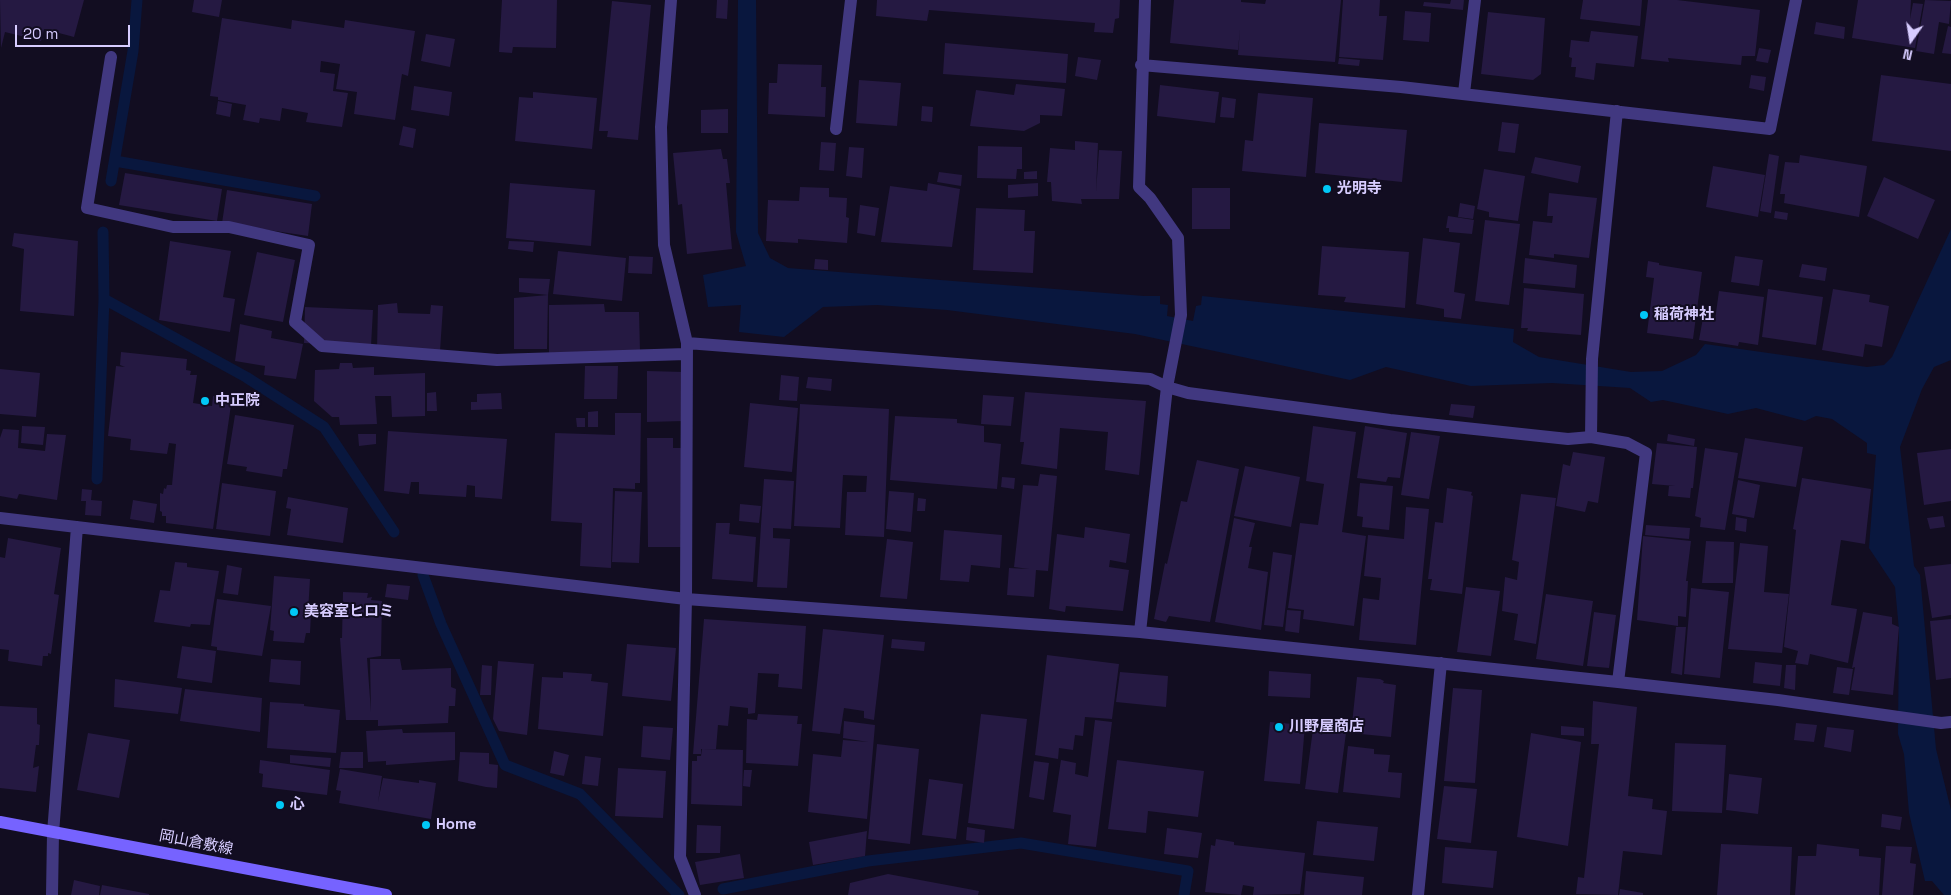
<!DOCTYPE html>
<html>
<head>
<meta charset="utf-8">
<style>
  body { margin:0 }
  #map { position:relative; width:1951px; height:895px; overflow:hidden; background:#120d21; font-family:"Space Grotesk",sans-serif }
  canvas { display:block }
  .north { position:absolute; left:1886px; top:15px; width:50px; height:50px; -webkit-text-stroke:4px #120d21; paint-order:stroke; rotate:193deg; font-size:14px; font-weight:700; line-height:20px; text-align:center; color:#d7ccff }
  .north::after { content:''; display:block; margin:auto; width:18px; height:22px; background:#d7ccff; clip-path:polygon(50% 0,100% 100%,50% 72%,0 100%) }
  .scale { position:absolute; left:15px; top:25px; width:115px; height:22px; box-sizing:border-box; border:2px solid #d7ccff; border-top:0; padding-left:6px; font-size:15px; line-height:18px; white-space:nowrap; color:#d7ccff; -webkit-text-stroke:4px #120d21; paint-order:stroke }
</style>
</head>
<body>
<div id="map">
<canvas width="1951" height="895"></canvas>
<div class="north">N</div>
<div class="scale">20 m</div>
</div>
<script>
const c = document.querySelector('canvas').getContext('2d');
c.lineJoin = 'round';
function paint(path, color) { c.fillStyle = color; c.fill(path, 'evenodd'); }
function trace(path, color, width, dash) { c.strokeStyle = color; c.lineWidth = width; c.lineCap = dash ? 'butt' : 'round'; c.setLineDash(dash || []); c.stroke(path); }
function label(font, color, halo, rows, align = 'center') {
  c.font = font + ' "Space Grotesk","Noto Sans JP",sans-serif'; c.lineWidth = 4; c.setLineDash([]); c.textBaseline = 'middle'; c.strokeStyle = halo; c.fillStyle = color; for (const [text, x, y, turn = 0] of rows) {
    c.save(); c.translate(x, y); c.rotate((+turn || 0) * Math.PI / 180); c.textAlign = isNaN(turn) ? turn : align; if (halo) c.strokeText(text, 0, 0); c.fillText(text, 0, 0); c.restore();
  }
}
paint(new Path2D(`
  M738,0h18l2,233 12,25 18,10 356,28h16v8l8,1 -1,11 26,5 3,-15 5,-1 1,-9 312,33 -1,13 26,15 92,15 31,-1 34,-16 9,-11 162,23 17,-2 8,-8 59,-128v131l-17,7 -12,22 -22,58 14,119 6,9 16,174 15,61v85h-7l-12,-14h-7l-16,-68 -5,-59 -6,-20 1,-104 -4,-43 -26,-39 7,-93 -9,-2v-10l-35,-24 -16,-3 -11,5 -49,-13 -28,6 -65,-14 -12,2 -21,-14 -78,-5 -81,3 -85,-19 -36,13 -215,-46 -188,-24 -70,-5 -54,2 -39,30 -45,-5 2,-27 -33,2 -5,-32 43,-9 -10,-34z`), '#09173e');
trace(new Path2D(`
  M115,161l200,35
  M111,181l22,-130 4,-51
  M103,232l1,67 142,78 78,50 70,105
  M97,479l7,-180
  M423,575l18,49 64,141 75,29 99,101
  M723,889l145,-28 153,-18 167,28 -4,24`), '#09173e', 11);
paint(new Path2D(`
  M0,0h84l-10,37 -30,-8 -3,12 -36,-9 -4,16z
  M194,0h28l-3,17 -27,-5z
  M502,0h55l-1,48 -43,-1 -1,6 -13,-1z
  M717,0h11l-1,19 -11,-1z
  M877,0h243l-1,18 -4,1 -2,14 -19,-1 1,-9 -166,-13 -2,11 -51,-5z
  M1174,0h67v2l24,2 1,-4h75l-6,62 -97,-7 2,-26 -2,21 -68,-7z
  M1343,0h37l-1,16h8l-4,44 -44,-3z
  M1451,0h13l-1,10 -40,-4 1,-4 26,2z
  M1583,0h59l-2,26 -60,-7z
  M1648,0h29l83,10 -5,46h-13l-1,9 -73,-7 1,4 -28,-3z
  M1858,0h53l-1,19 3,-16 10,1 -8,44 -63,-10z
  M1925,0l26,1 -2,23 -10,-2 -5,32 -18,-3z
  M612,1l39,4 -13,135 -31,-3 1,-6h-9z
  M1405,11l26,2 -2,29 -26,-2z
  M1488,12l57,6 -4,56 -8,6 -52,-6z
  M222,18l69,11 1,-9 52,8 1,-8 70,11 -7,45 -6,-2 -7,46 -41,-6 3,-22 -21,-3 4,-25 -19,-3 -1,11 15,2 -2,17 15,2 -6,34 -36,-5 2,-9 -26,-5 -2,13 -20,-3 -1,5 -16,-3 3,-15 -28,-5v-3l-8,-1z
  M1816,22l29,5 -1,12 -30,-5z
  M1948,26l3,1v27l-9,-1z
  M1591,31l47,5 -4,31 -38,-4 -2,17 -19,-3 1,-10h-5l1,-9 -3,-1 2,-17 18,2z
  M426,34l29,5 -5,28 -29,-6z
  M945,43l123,11 -2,29 -123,-9z
  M1759,48l12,2 -3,13 -12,-2z
  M1078,57l23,3 -4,20 -22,-4z
  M1339,58l21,2 -1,6 -21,-2z
  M778,64l44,1 -1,22h5l-1,30 -57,-3 1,-31h8z
  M1751,75l15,2 -2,14 -15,-3z
  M1881,75l70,9v67l-79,-10z
  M859,80l42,3 -4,43 -41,-3z
  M1016,84l49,5 -3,27 -22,-1v8l-16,8 -54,-5 6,-36 38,5z
  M1160,85l59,7 -4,31 -58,-7z
  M414,86l38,6 -3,24 -38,-6z
  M533,92l64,6 -5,51 -77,-8 4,-44 14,1z
  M1258,93l55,5 -7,79 -64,-6 3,-31 8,1z
  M1222,97l14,2 -2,19 -14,-1z
  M218,101l14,3 -2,13 -14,-3z
  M922,106l11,1 -1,15 -11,-1z
  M728,109v24h-27v-23z
  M1502,122l17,2 -4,29 -17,-2z
  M1319,123l88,7 -5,52 -87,-9z
  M403,126l13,3 -3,19 -14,-3z
  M1075,141l23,2 -2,49 3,-42 23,1 -3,48h-38l1,5 -30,-3 -1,-19h-4l3,-34 25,2z
  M821,142l15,1 -2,28 -15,-1z
  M978,146l44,1v22h-5l-1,10 -39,-1z
  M849,147l15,1 -2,30 -16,-2z
  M721,149l2,10h4l3,24h-4l6,66 -45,5 -5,-50 -4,1 -5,-52z
  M1769,154l10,2 -8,57 -11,-2z
  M1800,155l67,11 -8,51 -75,-14 1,-9h-5l5,-32 14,1z
  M1535,157l46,9 -3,17 -47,-10z
  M1713,166l52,9 -7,42 -52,-10z
  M1484,169l41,7 -7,45 -29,-4v-5l-12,-3z
  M1037,171v8h-13v-7z
  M939,172l23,3 -1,11 -24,-4z
  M125,173l97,16 -5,32 -98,-16z
  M1884,177l51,23 -17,39 -51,-23z
  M510,183l85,7 -4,56 -85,-8z
  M928,183l32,6 -8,58 -71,-5 9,-56 37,5z
  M1038,183v13l-30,2v-13z
  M800,187l29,1v9l18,1 -1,19 3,1 -2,25 -49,-4v4l-32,-2 2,-41 31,1z
  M1192,188h38v41h-38z
  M227,190l85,14 -4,32 -86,-13z
  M1549,193l48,5 -8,60 -35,-4v4l-25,-3 4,-34 19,2 1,-7h-6z
  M1460,203l15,3 -2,13 -15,-2z
  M860,205l19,3 -4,28 -18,-3z
  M976,208l49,2 -1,21h11l-2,42 -60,-3z
  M1775,211l13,2 -1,7 -13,-2z
  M1448,216l26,4 -2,14 -23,-2v-4h-3z
  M1485,220l35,4 -11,81 -34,-4z
  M14,233l64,8 -4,75 -54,-5 4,-62 -12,-3z
  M1423,238l37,5 -6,49 11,2 -4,25 -17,-2v-8l-28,-5z
  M170,241l61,10 -8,46 12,2 -5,33 -71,-12z
  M509,241l25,1 -1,10 -25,-3z
  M1322,246l87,6 -4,56 -61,-6 2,-5 -28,-2z
  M558,251l68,7 -4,43 -69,-7z
  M257,252l38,8 -12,62 -39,-7z
  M629,256l24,1 -1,17 -24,-1z
  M1735,256l28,4 -4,26 -28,-4z
  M1525,258l52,7 -2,23 -52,-5z
  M815,259l13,1v10l-14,-1z
  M1648,261l11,2v2l43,7 -9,67 -46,-6 7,-55 -8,-1z
  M1802,264l25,4 -2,13 -26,-4z
  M519,278l31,1 -2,16 -29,-3z
  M1524,288l60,6 -3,41 -54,-4 1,-3h-7z
  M1768,289l55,8 -7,48 -54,-8z
  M1833,289l37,6 -1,7 20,4 -7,41 -17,-3 -2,13 -41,-7z
  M1719,291l45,6 -6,48 -19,-3 -1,4 -39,-6 4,-22 12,2z
  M548,295l-1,54h-33v-51z
  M397,303l1,10 32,1 1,-9 12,1 -3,45 -63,-2 1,-44z
  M604,304l1,8h34l1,39 -91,2v-48z
  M305,307l68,3 -2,36 -67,-3z
  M240,324l32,7 -1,7 32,6 -7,35 -32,-4 1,-9 -30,-5z
  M121,352l66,7 -1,11 5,1 -1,4h7l-4,28 19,3 1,-10 19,2 -19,131 -47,-6v-7h-4v-4l-2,-1v-18l3,1 1,-6 2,1 1,-4h5l4,-41 -7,-1 -2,11 -37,-4 1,-11 -23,-3 8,-70 9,1 -5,-2z
  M340,363h12l1,5 21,-1v8l51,-2v43l-33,1 -1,-21h-16l2,28 -37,1 -1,-8h-7l-18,-16 1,-31 24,-1z
  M585,366h33l-1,33h-33z
  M0,369l40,4 -4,44 -36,-3z
  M647,371l37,1v49l-37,1z
  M781,375l18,2 -2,24 -18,-1z
  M808,377l24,2 -1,12 -25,-3z
  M436,392l1,19h-10v-18z
  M1025,392l121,9 -7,74 -34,-5 3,-38 -48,-4 -3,41 -36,-5 3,-22h-4z
  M501,393l1,16 -31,1v-8h6v-8z
  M983,395l31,2 -3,29 -30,-2z
  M750,403l48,5 -6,64 -48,-5z
  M800,404l89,5 -5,128 -39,-2 2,-43h19l1,-16 -24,-1 -3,53 -46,-2z
  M1451,404l24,2 -2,12 -24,-3z
  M598,411v16h-10v-15z
  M615,413h26l-1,70h-5v6l-22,-1 -2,80 -31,-2 2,-43 -31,-2 4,-88 60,2z
  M235,415l59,10 -7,44h-4l-1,8 -36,-6 1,-4 -20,-3z
  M895,416l62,3v4l27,3v16l17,2 -4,45 -107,-9z
  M576,418h9v9h-8z
  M22,426l23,1 -2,18 -22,-2z
  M1313,426l43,6 -14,100 24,4 -12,90 -51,-7 1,-9 -16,-2 12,-85 18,2 6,-41 -18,-3z
  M1365,426l42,7 -7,45 -12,-1 -2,5 -29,-4z
  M3,429l16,1 -1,18 27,3 2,-17 19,1 -9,65 -38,-6 -2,5 -17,-3v-58z
  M388,431l119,8 -5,60 -27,-2v-11l-8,-1 -1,12 -47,-3v-12h-8l-2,12 -25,-3z
  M1411,432l29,4 -11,63 -28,-4z
  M358,434h18v10l-17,2z
  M1668,434l27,5 -1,7 -27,-5z
  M647,438h26v10h11l1,99h-37z
  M1745,438l58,9 -7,40 -58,-9z
  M1657,443l40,4 -4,41h-2l-1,10 -22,-2 1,-10h6l-23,-2z
  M1705,448l33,5 -13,77 -25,-3 1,-9 -6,-2z
  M1951,449v52l-27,4 -7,-52z
  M1573,452l32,5 -7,46 -10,-2 -3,11 -29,-6 7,-42 7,2z
  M1197,460l42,9 -29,153 -41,-6 -3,6 -12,-3 11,-56 2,1 14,-63 6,1z
  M1245,466l55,11 -9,50 -57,-11z
  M1040,474l17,2 -9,95 -12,-1 -2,27 -27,-2 2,-27 20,1 -15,-2 9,-82 15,1z
  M1002,477l13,1 -1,11 -13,-2z
  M1802,478l69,11 -6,55 -24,-4 -10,65 26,4 -9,54 -38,-9 -2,11 -13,-2 3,-12 -14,-4 12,-117 -3,-1z
  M764,479l30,2 -3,48 -18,-1v10l17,1 -3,49 -30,-1z
  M1738,480l22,5 -6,33 -22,-4z
  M222,483l54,8 -6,45 -54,-7z
  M1360,483l33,3 -4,44 -27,-3 1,-10 -6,-1z
  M1447,488l25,4 -1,3 2,1 -11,98 -32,-4 2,-11h-4l7,-57 8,1z
  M82,489l10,1 -1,10 11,1 -1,15 -16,-1 1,-14h-5z
  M615,491l27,1 -3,71 -27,-1z
  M889,491l25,2 -3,39 -25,-3z
  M1521,494l35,4 -20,146 -22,-4 4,-26 -16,-3 3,-34 12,3 2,-18 -7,-2z
  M288,497l60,11 -5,35 -56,-8 4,-26 -5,-1z
  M918,498l8,1 -1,12h-8z
  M133,500l24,4 -3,19 -24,-4z
  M740,504l21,2 -2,17 -20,-2z
  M1406,507l23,2 -13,136 -57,-5 4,-42 16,2 2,-22 -17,-2 4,-41 36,4z
  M1943,516l2,11 -15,2 -3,-11z
  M1736,517l11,2 -1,13 -11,-2z
  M1234,518l21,5 -6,24h3l-4,21 20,4 -7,58 -46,-8z
  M716,523h14l-1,11 27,3 -3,45 -41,-3z
  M1646,525l44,3 -1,11 -44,-4z
  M1085,527l45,7 -4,29 -16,-3 -1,7 20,3 -6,41 -57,-5 -1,6 -16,-3 8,-75 27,4z
  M944,530l58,5 -2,33 -29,-3 -2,17 -29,-2z
  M1643,536l48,5 -5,40h2l-2,36 -8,-1v10l-41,-6z
  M8,538l53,10 -7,46 5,1 -8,59 -3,-1v3h-5l-1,10 -34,-5 1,-11 -9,-1v-92l5,1z
  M887,539l26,3 -6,57 -27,-2z
  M1706,541l28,1 -1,41h-31z
  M1740,543l28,3 -4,46 25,2 -7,59 -54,-4z
  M1273,552l19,3 -9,72 -19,-2z
  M175,562l12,1v4l32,4 -9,54 -19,-1 -1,3 -36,-5 6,-32 10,1z
  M1951,564v51l-19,3 -8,-51z
  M227,565l15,3 -4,27 -15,-2z
  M274,576l36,3 -2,33 3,1 -1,20h-4l-2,10 -31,-2 1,-10 -4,-1z
  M387,584l23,2 -2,14 -23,-3z
  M1466,587l34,4 -9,65 -34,-4z
  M1691,588l38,4 -9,86 -36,-4z
  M343,592l25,1 -1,5 5,-1 -1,3 11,1 -1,55 -14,2 4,54 -1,-53h30l2,11 49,-2v19l5,2 -1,17h-6l-1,17 -70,3v-6h-32l-6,-82h2z
  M1546,594l47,7 -10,65 -47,-7z
  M217,599l54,7 -9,50 -45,-6v-3l-6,-1z
  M1287,610l14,1 -2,22 -14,-2z
  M1594,612l22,3 -7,53 -22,-2z
  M1863,612l29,5v7l7,3 -6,68 -42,-5 4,-23 -3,1z
  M704,619l102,7 -4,63 -24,-2 1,-13 -21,-1 -3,40 -7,1v-6l-18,-2 -2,20 -10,-1 -2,24h-15v5h-8z
  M1951,619v59l-15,2 -6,-59z
  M1676,627h10l-4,48 -11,-2z
  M823,629l61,6 -10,85 -10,-2v-7l-20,-3 -4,26 -28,-3z
  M892,639l33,3 -1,9 -33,-3z
  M627,644l49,4 -5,53 -49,-5z
  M182,646l34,5 -4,32 -35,-5z
  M1047,655l72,9 -7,55 -27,-2 -2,19 -8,-1 -2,15 -14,-2 -1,11 -23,-4z
  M271,659l30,2 -1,24 -31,-3z
  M498,661l36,3 -7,71 -28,-4 -6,-12z
  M1755,662l27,3 -2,21 -27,-3z
  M482,665l10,1 -1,29h-11z
  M1786,665h10l-1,25 -11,-2z
  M1837,667l16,2 -4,26 -16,-2z
  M1269,671l42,3 -1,24 -42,-2z
  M563,672l29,2 -1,7 17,2 -5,53 -65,-7 4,-52 21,1z
  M1120,672l48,4 -2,31 -50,-5z
  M1357,677l23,2 4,2 -1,2 13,2 -5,52 -40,-4z
  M115,679l67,9 -4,26 -64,-7z
  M1453,688l29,2 -7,93 -31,-2z
  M185,689l77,9 -2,34 -80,-11z
  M1593,701l44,6 -9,89 25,3 -1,10 15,2 -5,44 -39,-4 -5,44 -42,-1 2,-17 6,1 15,-134h-8z
  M270,702l34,2v2l36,4 -4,43 -69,-5z
  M0,706l37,2v16l3,1 -1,20h-3l-3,23 6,-2 -3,26 -36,-4z
  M758,714l40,2 -1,8h5l-4,42 -52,-3 1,-44 10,1z
  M981,714l46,5 -13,110 -46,-6z
  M1095,720l17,2 -16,125 -28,-3 3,-29 -18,-3 8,-52 15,3 -1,11 13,3z
  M844,721l31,4 -8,94 -59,-7 5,-58 28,3 2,-17 25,2 -25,-4z
  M1270,722l35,3 -5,59 -36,-3z
  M1796,723l21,2 -3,17 -20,-2z
  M643,726l30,2 -3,32 -29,-3z
  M1561,726l23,2v8l-23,-1z
  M1827,727l27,3 -3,22 -27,-5z
  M402,729l1,4 52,-1v28l-69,5v-4l-18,1 -2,-31z
  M1313,729l33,4 -8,60 -33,-4z
  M88,733l42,7 -11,58 -42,-8z
  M1531,733l50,9 -13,104 -51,-9z
  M1675,743l51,2 -4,68 -50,-2z
  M877,744l42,5 -9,95 -42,-5z
  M1348,746l26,3v5l16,1 -2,17 14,1 -2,25 -57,-6z
  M702,749l41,1 -1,56 -51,-2 1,-43h5v-5h4z
  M554,751l15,4 -5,21 -14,-3z
  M341,752h22v16h-24z
  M460,752l29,1v11l9,1 -1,23 -11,-1 -28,-6z
  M290,755l41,3 -1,9 -40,-4z
  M585,756l16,2 -3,28 -16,-2z
  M260,760l70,10 -3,25 -65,-8 1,-13 -4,-1z
  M1117,760l87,11 -6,46 -50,-6 -2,22 -38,-4z
  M1034,761l15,2 -5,37 -15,-3z
  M618,768l48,3 -3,47 -48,-2z
  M340,769l42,7 -4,26 5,-24 36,5v-3l17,3 -5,36 -92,-16 2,-12 -5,-1z
  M744,770h8l-2,17 -7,-1z
  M1729,774l33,4 -4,36 -32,-4z
  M929,779l34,5 -7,55 -34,-4z
  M1444,786l33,3 -6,54 -34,-4z
  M1882,814l20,3 -2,13 -19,-3z
  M1317,821l61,6 -4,34 -61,-6z
  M697,825l24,1 -1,27h-24z
  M967,827l18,3 -1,13 -18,-3z
  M1167,828l35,5 -4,25 -34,-4z
  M867,831l-2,25 -52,9 -4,-23z
  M1216,839l18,3v3l71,8 -5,41 -47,1 1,-8 -11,-2 -2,10 -36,-3 6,-47 4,1z
  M1721,844l71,3 -2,48h-73z
  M1817,844l42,5v7l22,2 -2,37h-84l3,-39h18z
  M1886,846l26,1 -2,16 6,1 -3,31h-31z
  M1445,847l52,4 -4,37 -51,-5z
  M740,854l4,24 -44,7 -5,-23z
  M1306,871l58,6 -2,18h-58z
  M888,874l91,17 -1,4h-130l2,-12z
  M74,880l26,6 -1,9h-28z
  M102,885l47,9v1h-49z
  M1620,889l23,4v2h-24z`), '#251942');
trace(new Path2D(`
  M671,0l-10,127 3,118 23,98 -1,256 -6,258 15,38
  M111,57l-24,151 86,19h56l80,18 -14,77 27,24 175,14 189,-6
  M1141,65l260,22 369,42 26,-129
  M1464,93l11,-93
  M1617,111l-25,248 -1,78 36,6 19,10 -28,229
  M836,129l15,-129
  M687,343l463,36 17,8 21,6 202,27 178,19 23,-2
  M0,518l686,81 454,33 478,50 160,18 163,23 10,-1
  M1140,632l27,-245 14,-72 -3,-77 -28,-40 -11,-11 6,-187
  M52,895l1,-62 24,-306
  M1418,895l23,-232`), '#413880', 12);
trace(new Path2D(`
  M0,822l386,73`), '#7663ff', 12);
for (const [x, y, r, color] of [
  [1327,189,5,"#00c8f7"],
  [1644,315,5,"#00c8f7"],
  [205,401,5,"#00c8f7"],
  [294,612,5,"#00c8f7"],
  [1279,727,5,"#00c8f7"],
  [280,805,5,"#00c8f7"],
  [426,825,5,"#00c8f7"]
]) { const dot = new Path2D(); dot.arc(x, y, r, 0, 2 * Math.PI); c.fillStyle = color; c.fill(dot); trace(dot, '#120d21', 2); }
label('bold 15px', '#d7ccff', '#120d21', [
  ["光明寺",1337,189],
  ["稲荷神社",1654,315],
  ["中正院",215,401],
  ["美容室ヒロミ",304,612],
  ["川野屋商店",1289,727],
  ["心",290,805],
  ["Home",436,825]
], 'left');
label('15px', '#d7ccff', '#120d21', [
  ["岡山倉敷線",196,843,11]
]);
</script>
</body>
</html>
